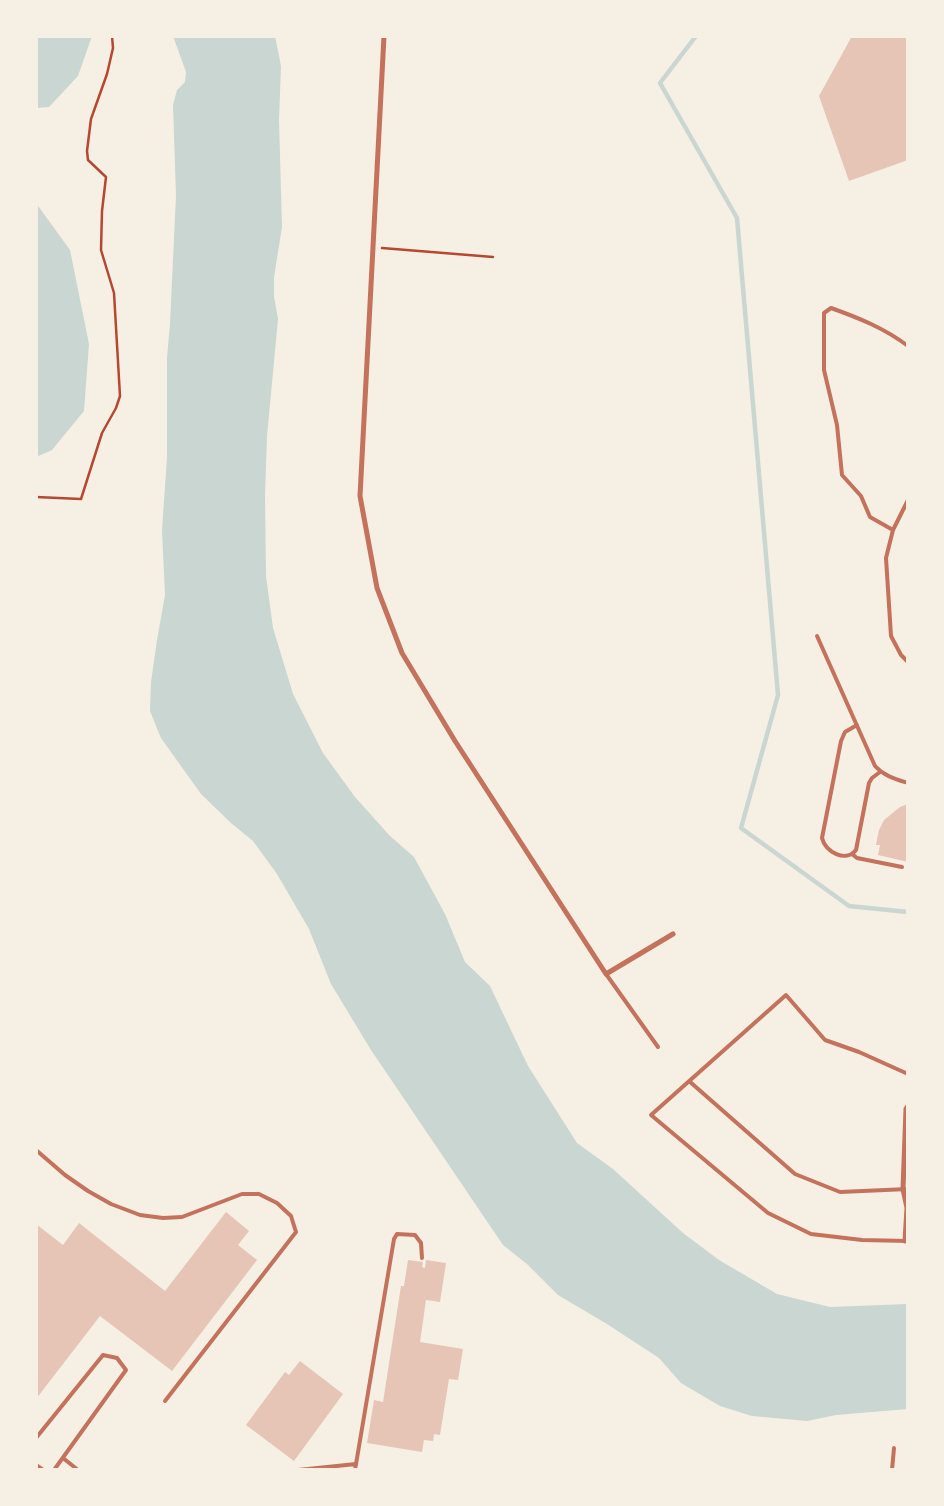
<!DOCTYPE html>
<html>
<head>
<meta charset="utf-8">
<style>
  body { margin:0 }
  #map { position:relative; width:944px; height:1506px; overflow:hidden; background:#f6efe4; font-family:Poppins,sans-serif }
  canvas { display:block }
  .frame { position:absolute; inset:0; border:38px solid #f6efe4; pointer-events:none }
</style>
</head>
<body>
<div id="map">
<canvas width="944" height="1506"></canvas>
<div class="frame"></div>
</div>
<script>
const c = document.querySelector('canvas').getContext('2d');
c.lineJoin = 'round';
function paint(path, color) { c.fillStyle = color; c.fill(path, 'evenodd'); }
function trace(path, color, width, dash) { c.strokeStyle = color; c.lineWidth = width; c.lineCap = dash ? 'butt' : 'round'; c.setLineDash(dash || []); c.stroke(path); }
paint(new Path2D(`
  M36,36h56l-14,40 -29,31 -13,1z
  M173,36h102l6,30 -2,54 3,107 -8,50v19l4,23 -11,117 -2,59 1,81 7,52 20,66 30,59 32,44 35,39 24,21 31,57 20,48 25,24 38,80 49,77 36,26 70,64 36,27 58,34 53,13 78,-3v105l-72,6 -29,6 -55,-5 -32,-10 -39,-23 -22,-25 -52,-34 -49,-29 -31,-31 -24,-19 -132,-195 -40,-66 -22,-55 -32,-55 -24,-33 -22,-18 -30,-29 -40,-56 -11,-27 1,-29 6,-42 8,-45 -3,-65 5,-73v-99l3,-34 6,-129 -3,-90 4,-15 8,-8 1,-10z
  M36,203l34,47 19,94 -5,67 -32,39 -16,7z`), '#c9d6d2');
trace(new Path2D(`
  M696,36l-36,47 77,135 41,477 -37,133 108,78 59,6`), '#c9d6d2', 4.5);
paint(new Path2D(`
  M852,36h56v124l-59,21 -30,-85z
  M908,804v58l-30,-7 2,-10h-4l3,-15 5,-10 16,-13z
  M226,1212l23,19 -11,14 19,15 -85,111 -72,-55 -64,83v-175l27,21 16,-22 86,68z
  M408,1260l15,2 -1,5 3,1 1,-8 20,3 -6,39 -14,-2 -6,42 43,7 -5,31 -9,-1 -9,56 -6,-1 -1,7 -9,-1 -2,12 -55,-9 7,-43 9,2 18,-116h3z
  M300,1361l43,33 -49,67 -48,-36 39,-53 4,3z`), '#e6c5b7');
trace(new Path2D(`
  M382,248l111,9
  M36,497l45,2 21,-66 14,-25 4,-12 -6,-103 -13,-43 1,-39 4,-34 -18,-17 -1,-9 4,-32 16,-45 6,-26 -1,-12`), '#b5482f', 2.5);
trace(new Path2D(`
  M908,500l-15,30 -7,28 5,78 10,19 7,7
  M893,530l-23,-13 -9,-21 -19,-21 -5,-50 -13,-55v-57l7,-5c28,10 53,20 77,38
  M817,636l58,130c9,10 20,13 33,17
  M857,725l-12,7 -4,9 -19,97c3,14 24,25 34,12l13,-67 3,-5 8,-6
  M852,854l5,4 45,9
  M606,974l52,73
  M908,1074l-49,-22 -34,-12 -39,-45 -135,120 117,98 43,21 51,6 46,1
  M689,1081l106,93 45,18 68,-3
  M36,1150l29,25 23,16 23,13 29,11 23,3 19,-1 60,-23h17l18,9 14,13 5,16 -131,169
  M36,1438l67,-83 14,3 9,12 -72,100
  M63,1458l15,12
  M36,1465l7,5
  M298,1470l58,-6
  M355,1470l39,-231 3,-5 18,1 6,8 1,15
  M892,1470l2,-22`), '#c5725c', 4);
trace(new Path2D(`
  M384,36l-24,460 17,92 25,65 53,88 151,233 67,-40
  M905,1241l2,-33 -4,-19 3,-80 2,-3`), '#c5725c', 5);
</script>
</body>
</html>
